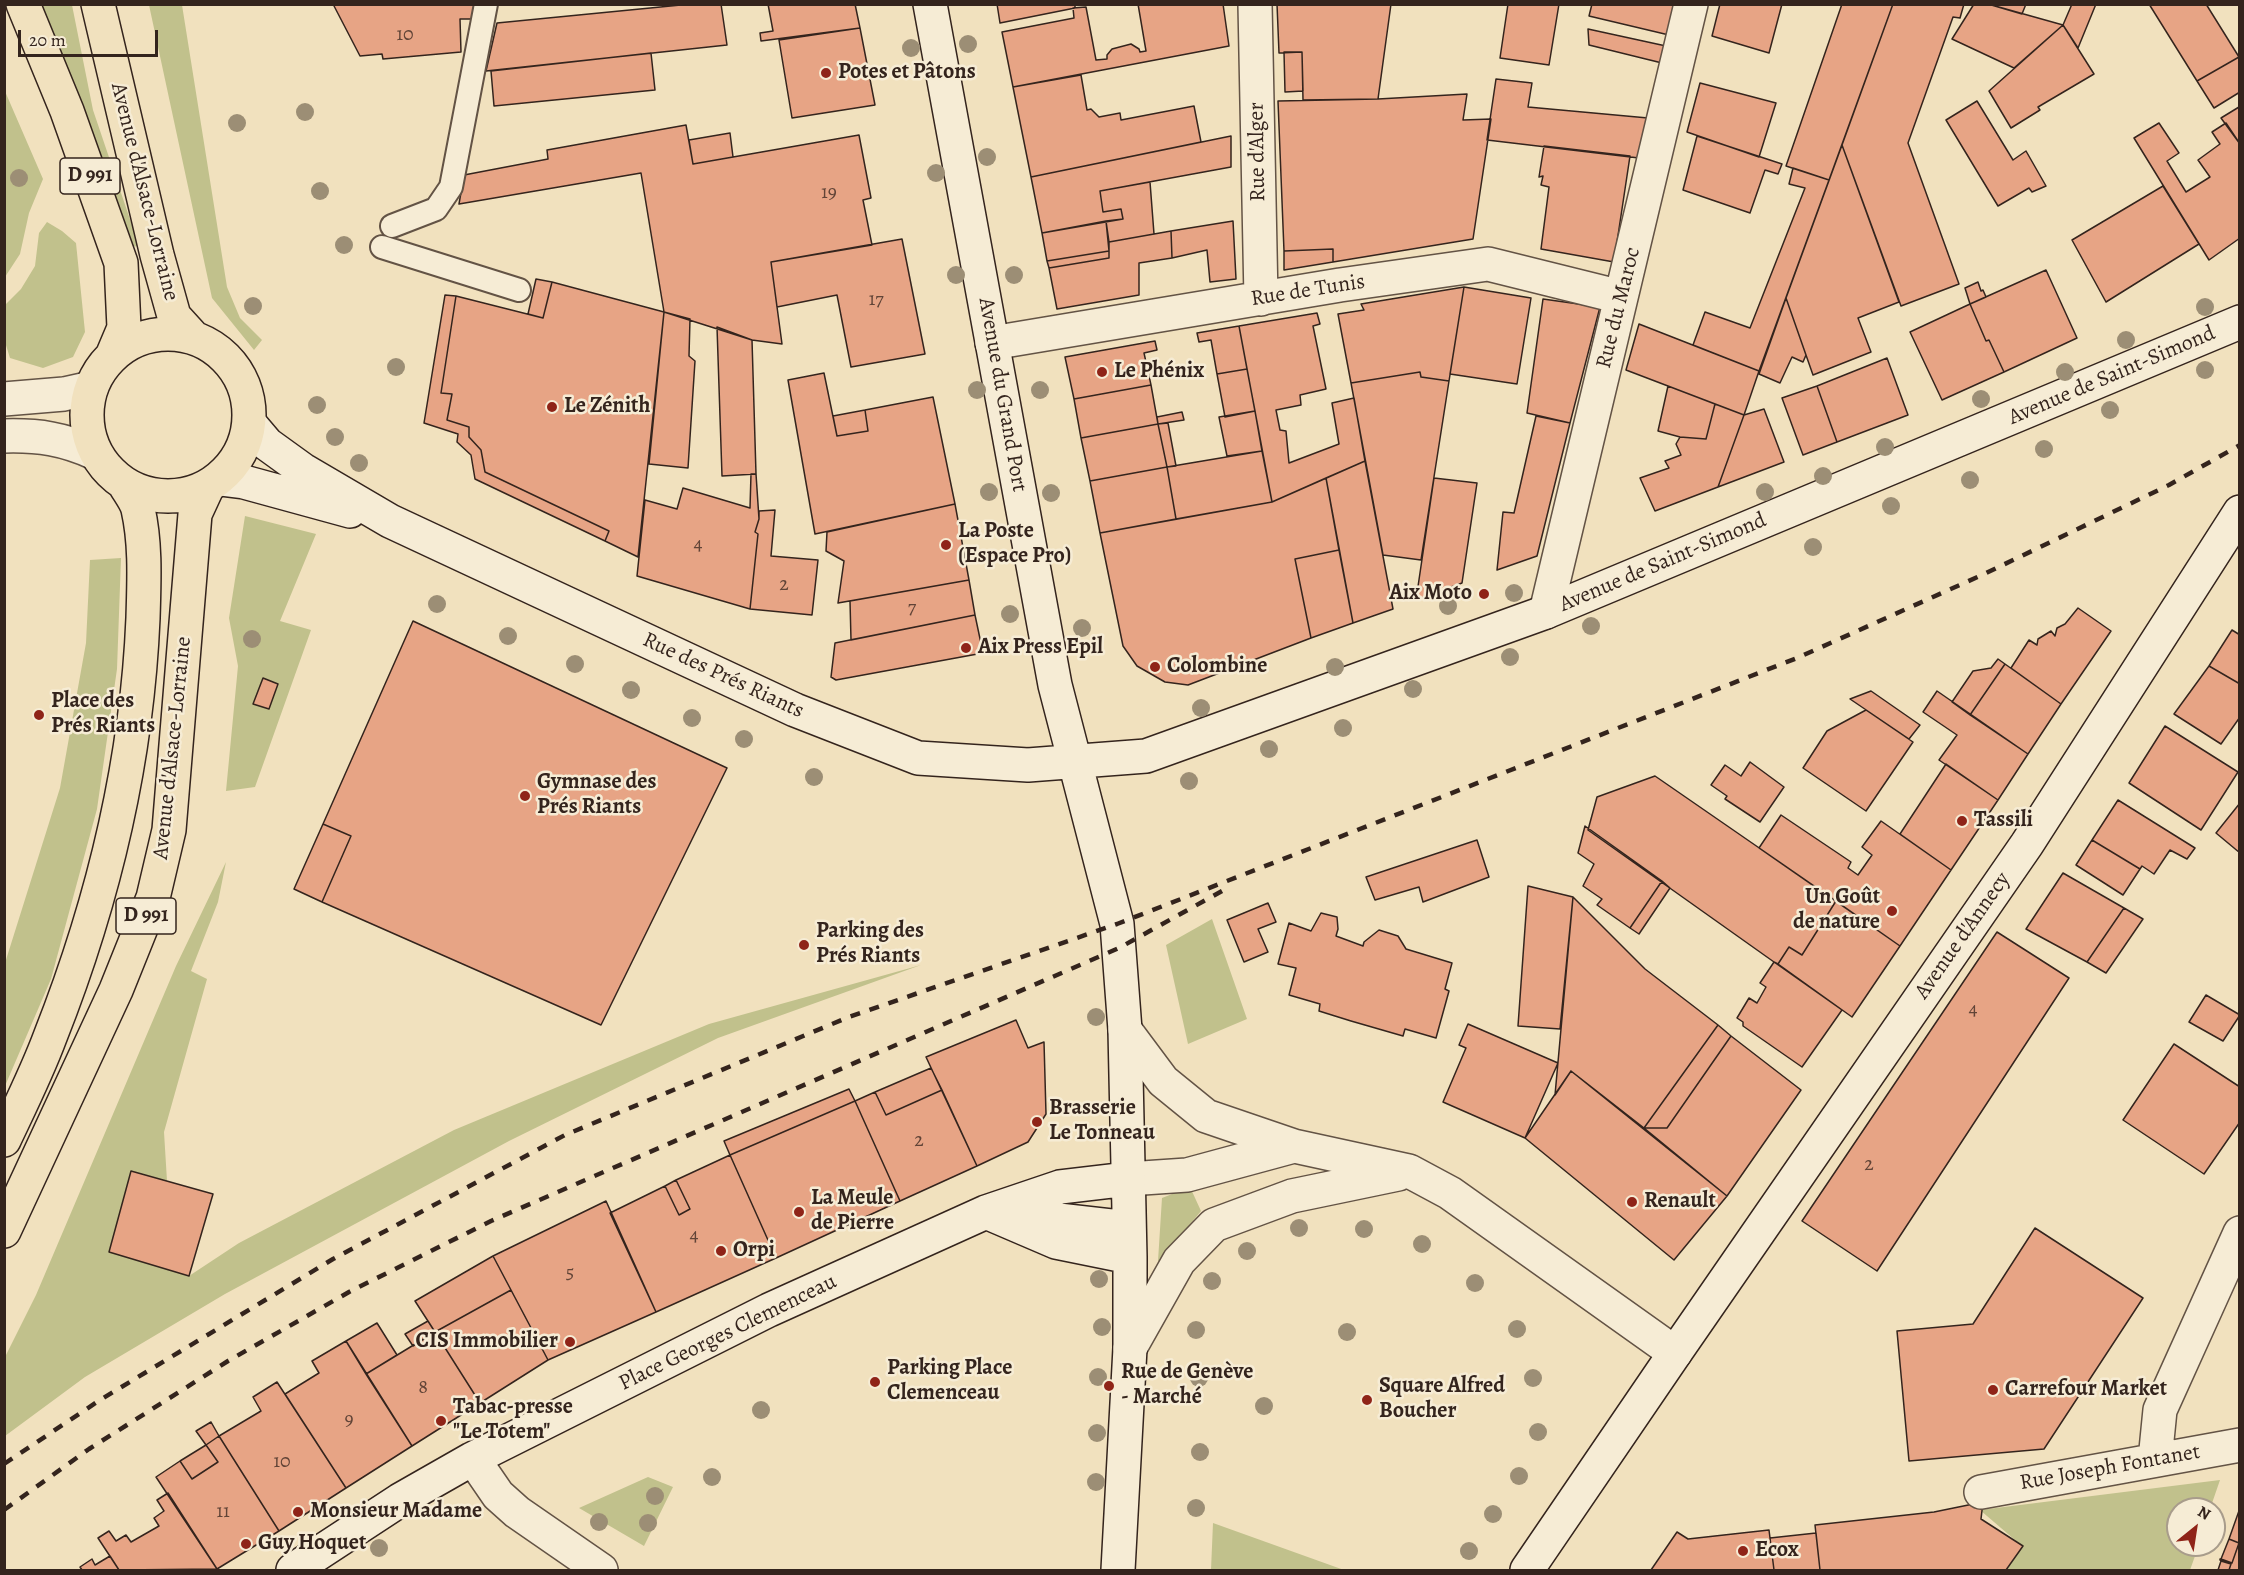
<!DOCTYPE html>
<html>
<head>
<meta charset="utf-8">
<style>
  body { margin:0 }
  #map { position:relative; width:2244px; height:1575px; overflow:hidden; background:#f1e1be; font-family:Alegreya,serif }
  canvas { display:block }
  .frame { position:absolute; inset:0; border:6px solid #34241d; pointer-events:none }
  .north { position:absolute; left:2166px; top:1497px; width:60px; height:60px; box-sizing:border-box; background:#f6ecd5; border:2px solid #a89c8b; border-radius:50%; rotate:30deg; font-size:16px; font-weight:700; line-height:24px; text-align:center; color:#34241d }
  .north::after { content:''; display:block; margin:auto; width:21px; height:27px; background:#8f2418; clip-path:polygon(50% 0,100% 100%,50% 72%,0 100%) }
  .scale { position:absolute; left:18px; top:30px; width:140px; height:27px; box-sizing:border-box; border:3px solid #34241d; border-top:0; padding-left:8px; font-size:18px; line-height:21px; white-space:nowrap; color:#34241d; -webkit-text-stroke:4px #f6ecd5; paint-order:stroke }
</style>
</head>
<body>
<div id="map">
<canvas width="2244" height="1575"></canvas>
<div class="frame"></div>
<div class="north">N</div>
<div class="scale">20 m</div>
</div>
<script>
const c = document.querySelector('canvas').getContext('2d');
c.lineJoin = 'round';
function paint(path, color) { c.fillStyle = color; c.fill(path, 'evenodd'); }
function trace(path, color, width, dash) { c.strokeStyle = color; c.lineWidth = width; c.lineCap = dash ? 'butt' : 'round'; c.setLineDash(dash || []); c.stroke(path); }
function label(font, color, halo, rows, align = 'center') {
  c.font = font + ' Alegreya,serif'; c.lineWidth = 5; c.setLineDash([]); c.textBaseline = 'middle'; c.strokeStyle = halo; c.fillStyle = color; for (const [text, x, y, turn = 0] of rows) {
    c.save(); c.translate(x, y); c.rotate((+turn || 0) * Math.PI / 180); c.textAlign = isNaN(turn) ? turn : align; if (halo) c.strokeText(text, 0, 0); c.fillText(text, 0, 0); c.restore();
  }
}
paint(new Path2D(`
  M38,5h34l21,105 46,136 -10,1z
  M149,5h33l45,282 13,31 22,22 -8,10 -42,-52z
  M4,89l39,90 -14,34 -9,41 -15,23z
  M47,222l15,9 14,12 9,89 -12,25 -30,11 -33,-10 -5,-16 -1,-36 17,-17 14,-23 4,-33z
  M245,516l71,18 -36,87 31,9 -56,157 -29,4 12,-125 -9,-48z
  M121,558l-4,111 -20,140 -46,170 -46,107v-123l55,-175 26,-145 4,-83z
  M226,862l-8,40 -27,69 16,8 -43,153 3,49 -35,-10 -23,80 80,25 50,-33 215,-113 255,-106 212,-59 -203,73 -209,103 -284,153 -140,83 -80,59 -1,-77 32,-64 140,-329z
  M1212,919l35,100 -59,25 -22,-99z
  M1190,1187l11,24 -18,22 -16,29 -9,-1 4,-63z
  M648,1477l25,10 -29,59 -65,-38z
  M2220,1480l-10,29h-32v36h21l-9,25h-183l15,-24 -42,-36z
  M1213,1523l131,47h-133z`), '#c1c18c');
const building = new Path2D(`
  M333,4h147l-3,15h-17l1,33 -78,7 -1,-5 -22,2z
  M691,4h30l6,41 -241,26 11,-48z
  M768,4h87l5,24 -99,13 -1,-8 13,-2z
  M997,4h78v4l-75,15z
  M1138,4h85l6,42 -216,41 -11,-55 72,-14 -1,-10 13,-1 10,53 11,-1v-4l5,-6 19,-5 8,5 1,3 6,-1z
  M1277,4h114l-13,95 -75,1 -1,-48 -23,1z
  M1508,4h51l-10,61 -49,-7z
  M1592,4h84l-7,31 -80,-19z
  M1720,4h62l-13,49 -57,-17z
  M1893,4h71l-4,14 -7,-1 -45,126 51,141 -58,22 -59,-161z
  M1893,4l-64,176 -43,-14 56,-162z
  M1974,4h14l75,21 -49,43 -62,-29z
  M1988,4h38l-4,10z
  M2072,4h24l-18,44 -15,-23z
  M2149,4h57l33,53 -42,24z
  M2063,25l31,49 -56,33 2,3 -29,18 -22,-37z
  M860,28l15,77 -83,13 -13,-78z
  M1588,29l78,17 -4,17 -73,-18z
  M1284,52h18l1,39 -18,1z
  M651,53l4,37 -161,16 -3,-35z
  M2239,57l1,35 -26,16 -17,-27z
  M1081,75l6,35 4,-1 8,8 21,-4 1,7 73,-14 7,36 -170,35 -18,-90z
  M1496,79l36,4 -4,24 120,11 -9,40 -152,-18z
  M1700,83l76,20 -17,54 -72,-25z
  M1467,94l-4,26 28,-1 -18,120 -140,23v-13l-49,2 -6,-150 100,-2z
  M1977,101l36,59 13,-9 20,35 -14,6 -3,-4 -31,18 -52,-86z
  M2239,107h1v37l-19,-26z
  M2159,123l20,30 -12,8 19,31 24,-15 -12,-17 22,-16 -8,-12 14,-9 14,21v94l-31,22 -75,-122z
  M686,125l7,39 166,-29 12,63 -8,2 9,45 -101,17 11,82 -30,-4 -88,-28 -23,-139 -182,31 5,-29 84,-16 -1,-9z
  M730,133l3,24 -40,7 -4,-24z
  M1231,136v31l-131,24 3,21 18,-3 2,10 -81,14 -11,-56z
  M1697,136l85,28 -4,10 -13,-4 -15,43 -67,-23z
  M1842,145l57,157 -41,16 13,34 -58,23 -27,-77z
  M1544,146l86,10 -16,106 -73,-13 8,-62 -8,-2 2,-9 -4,1z
  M1793,168l36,12 -70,191 -66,-26 12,-33 45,16 55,-140 -16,-4z
  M1150,182l4,52 -45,8 -3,-21 17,-2 -2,-10 -18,3 -3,-21z
  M2163,186l36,58 -93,58 -34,-62z
  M1106,221l3,30 -62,10 -5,-28z
  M1233,221l3,58 -26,3 -3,-32 -35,8 -1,-27z
  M1171,231l1,27 -33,5v32l-82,14 -8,-41 60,-10v-16z
  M902,239l23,115 -74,13 -14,-72 -60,12 -6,-45z
  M1333,249v13l-49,8v-19z
  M1109,251v7l-60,10 -2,-7z
  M2046,270l31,68 -73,34 -15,-32 -3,1 -16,-37z
  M536,279l16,3 -9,36 -15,-4z
  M552,282l112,30 -26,245 -33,-16 4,-10 -124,-59 -4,-22 -12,-13v-10l-22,-7 5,-26 -11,-1 15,-97 87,22z
  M1978,282l3,9 2,-1 3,7 -16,7 -5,-16z
  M1464,287l67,11 -14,86 -67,-10z
  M1464,287l-15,94 -28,-4 -1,-5 -69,11 -13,-69 26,-4 -3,-6z
  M445,295l11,1 -15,97 11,1 -5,26 22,7v10l12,13 4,22 124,59 -4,10 -130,-62 -4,-24 -14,-13 1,-8 -34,-11z
  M1786,298l20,57 -3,7 -11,-5 -12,26 -21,-9z
  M1543,299l57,8 -30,116 -43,-10z
  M1970,304l16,37 3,-1 15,32 -62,28 -32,-68z
  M664,312l26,7 -1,37 6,5 -7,107 -39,-4z
  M1317,313l3,11 -7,2 13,63 -26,6 1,10 -25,5 4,20 6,1 3,32 50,-19 -7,-41 22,-5 11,63 -93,41 -33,-176z
  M1639,324l120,47 -15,44 -118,-45z
  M1239,326l8,43 -30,5 -6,-34 -12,2 -2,-9z
  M717,327l35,13 4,134 -34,2z
  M1155,341l2,9 -13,3 7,32 -77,14 -9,-42z
  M1887,358l21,57 -71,27 -20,-56z
  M1247,369l8,42 -30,6 -8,-43z
  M1420,372l1,5 28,4 -28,179 -38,-5 -32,-172z
  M824,373l13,63 31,-5 -3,-21 68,-13 22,107 -140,30 -27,-154z
  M1151,385l7,39 -77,14 -7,-39z
  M1668,386l47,18 -9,35 -26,-2 -22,-6z
  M1817,386l20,56 -34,13 -21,-57z
  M1715,404l29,11 -26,72 -63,24 -15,-33 29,-10 -4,-7 16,-6 -5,-11 4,-7 26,2z
  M1764,409l20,53 -66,25 26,-72z
  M865,410l3,21 -31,5 -4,-20z
  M1255,411l7,40 -35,5 -8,-39z
  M1182,412l2,8 -26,4 -1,-7z
  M1536,416l34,7 -33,133 -40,14 6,-58 11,1z
  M1168,423l8,43 -9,1 -9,-43z
  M1158,424l9,43 -77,14 -9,-43z
  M1262,451l10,51 -96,17 -9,-52z
  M1365,461l28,148 -40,14 -27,-145z
  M1167,467l9,52 -76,14 -10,-52z
  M751,474h5l3,45 -4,13 3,2 -8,75 -113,-33 8,-76 32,9 6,-21 67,20z
  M1326,478l13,72 -44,9 16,79 -123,47 -23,-3 -28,-16 -14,-20 -23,-113 172,-31z
  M1434,478l43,5 -15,100 -46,17z
  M955,504l14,76 -131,23 6,-42 -18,-10 1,-19z
  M775,510l-4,46 47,4 -6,55 -62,-6 8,-75 -3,-2 4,-13v-8z
  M1339,550l14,73 -42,15 -16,-79z
  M969,580l6,35 -124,25 -1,-39z
  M2078,608l33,23 -50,73 -50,-36 18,-28 8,5 1,-6 13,-8 4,5 2,-8 8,-4z
  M975,615l8,38 -147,27 -5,-3 4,-34z
  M413,621l314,147 -126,257 -279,-123 29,-66 -28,-12z
  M2232,630l8,5v49l-31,-18z
  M1998,659l7,5 -35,51 -18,-13 21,-31 18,-3z
  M2005,664l56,40 -33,50 -58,-39z
  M2209,666l31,18v33l-19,27 -47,-30z
  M263,678l15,6 -9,25 -16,-5z
  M1871,691l49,34 -11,14 -59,-40z
  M1937,691l91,63 -30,46 -59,-40 18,-25 -34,-23z
  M1866,710l47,32 -47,69 -63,-43 24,-37z
  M2165,726l73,46 -37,58 -72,-47z
  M1750,762l34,25 -24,35 -35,-23 2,-3 -16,-11 14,-20 16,11z
  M1946,764l52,36 -47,70 -51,-36z
  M1655,776l181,125 -34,54 -13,-8 -11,17 -4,-2 -186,-132 9,-33z
  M2118,800l77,48 -8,11 -17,-9 -16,24 -12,-8 -2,3 -48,-29z
  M2240,803v50l-24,-20z
  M1781,815l70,47 -3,6 10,7 14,-20 -10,-8 19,-26 70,49 -51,76 -141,-98z
  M323,824l28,12 -29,66 -28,-13z
  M1585,826l77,55 -32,47 -33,-23 5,-6 -19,-13 11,-22 -16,-11z
  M1477,840l12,37 -66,25 -4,-15 -44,13 -9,-23z
  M2092,840l48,29 -17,26 -47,-30z
  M2063,873l61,35 -37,54 -61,-33z
  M1662,881l8,7 -31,46 -9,-6z
  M1528,886l45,11 -13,132 -42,-3z
  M1573,897l72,72 73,56 -74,103 -73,-57 -16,24z
  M1836,901l64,45 -48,71 -74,-53 11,-17 13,8z
  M1268,903l8,19 -18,7 10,23 -24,10 -17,-42z
  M2124,908l19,11 -37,54 -19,-11z
  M1321,913l16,4 1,12 -2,7 27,10 1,-4 15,-12 19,6 8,13 46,14 -7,26 4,2 -13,47 -31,-9 -2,7 -52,-15 -32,-10 1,-7 -31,-9 7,-27 -18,-4 11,-41 22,8z
  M1997,932l72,46 -192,293 -75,-50z
  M1774,962l68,48 -40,57 -59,-41v-4l-6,-4 12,-20 8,5 9,-16 -6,-4z
  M2206,995l34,20 -17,26 -34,-19z
  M1016,1020l12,28 16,-6 2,72 -18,28 -51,24 -51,-109z
  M1468,1024l90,39 -33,75 -82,-36 23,-54 -7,-3z
  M1718,1025l13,11 -64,92h-23z
  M1731,1036l70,54 -74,106 -83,-68h23z
  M2174,1044l66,43v35l-36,52 -81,-54z
  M931,1068l11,22 -56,25 -11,-23z
  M1571,1071l156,125 -53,64 -149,-122z
  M849,1089l6,12 -125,54 -6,-14z
  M942,1090l35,76 -77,35 -45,-100 20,-9 11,23z
  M855,1101l45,100 -124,57 -46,-103z
  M730,1155l46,103 -120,54 -46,-99 55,-27 14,29 11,-6 -14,-29z
  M131,1171l82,23 -24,82 -80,-24z
  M676,1180l14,29 -11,6 -14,-29z
  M606,1201l50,111 -108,48 -55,-104z
  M2035,1228l108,70 -99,151 -135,12 -12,-130 76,-7z
  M493,1256l18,34 -76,42 -20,-31z
  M511,1290l37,70 -68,43 -45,-71z
  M428,1321l7,11 -22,14 -8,-12z
  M377,1323l20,32 -31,19 -20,-33z
  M435,1332l45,71 -68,43 -46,-72z
  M346,1341l66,105 -66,42 -61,-94 34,-21 -7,-12z
  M277,1382l69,106 -67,43 -60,-95 42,-25 -8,-14z
  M211,1422l8,14 -13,9 -10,-14z
  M219,1436l60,95 -62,38 -61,-92 24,-16 12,18 26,-17 -12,-17z
  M206,1445l12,17 -26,17 -12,-18z
  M168,1493l49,76 -98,1 -21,-32 11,-7 7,10 10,-6 5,7 28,-16 -5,-8 10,-7 -7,-11z
  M1983,1502l-2,17 42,27 -17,24h-186l-5,-45 119,-13z
  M2240,1508v62h-11l2,-6 -11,-4v-1l12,4 7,-20 -10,-4z
  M1769,1530l5,40h-123l26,-38 11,7z
  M1816,1533l4,37h-46l-4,-32z
  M2229,1539l10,4 -7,20 -11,-4z
  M110,1556l9,14h-37l-2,-3 12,-8 3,6z
  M2221,1561l10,3 -2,6h-11z`);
paint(building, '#e7a485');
trace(building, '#34241d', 1.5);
const lane = new Path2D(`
  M392,226l44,-17 15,-22 35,-183
  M382,247l137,43`);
const street = new Path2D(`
  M1255,4l6,295
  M992,343l348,-58 148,-21 133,33
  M4,399l60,-5 27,-6
  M4,436c35,-1 60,3 91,17
  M1546,612l145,-608
  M1125,1030l38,51 43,35 88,30 115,25 41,22 225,160
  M1128,1179l59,-4 107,-29
  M1130,1348l49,-87 35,-36 78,-29 106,-22
  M474,1460l24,35 19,17 84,58
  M2155,1460l5,-50 80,-177
  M1981,1492l259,-47`);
const secondary = new Path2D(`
  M930,4l125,681 62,239 8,106 5,227v91l-12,222
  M250,424l17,20 36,26 87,51 405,189 123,48 110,7 118,-9 400,-144 694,-290
  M220,479l24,3 106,29
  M986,1212l70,30 74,15
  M1023,1216l106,12
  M293,1570l107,-70 72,-41 297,-149 217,-98 74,-25 68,-8
  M1527,1570l148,-217 352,-509 213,-332`);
const primary = new Path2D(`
  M23,4l44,107 54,152 3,65 -11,26
  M98,4l59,251 17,61 20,22
  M87 415a81 81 0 1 1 162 0a81 81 0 1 1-162 0Z
  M4,1140c16,-34 33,-68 46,-103 53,-134 87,-276 93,-419 1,-36 3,-74 -5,-109 -2,-8 -9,-17 -13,-24
  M4,1231l112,-241 37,-92 16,-68 26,-316 12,-26`);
trace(lane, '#635345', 26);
trace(street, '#635345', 36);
trace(secondary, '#34241d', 36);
trace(primary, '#34241d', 36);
trace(lane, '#f6ecd5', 22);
trace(street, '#f6ecd5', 33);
trace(secondary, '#f6ecd5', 33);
trace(primary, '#f1e1be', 33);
trace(new Path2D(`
  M4,1464l96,-64 233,-141 232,-124 284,-118 268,-93 680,-266 185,-83 187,-90 71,-40
  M4,1510l85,-61 139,-88 121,-69 142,-71 628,-273 103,-57`), '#34241d', 4.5, [10, 10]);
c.fillStyle = '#9c8e75';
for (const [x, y] of [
  [968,44],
  [911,48],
  [305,112],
  [237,123],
  [987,157],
  [936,173],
  [19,178],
  [320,191],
  [344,245],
  [956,275],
  [1014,275],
  [253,306],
  [2205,307],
  [2126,340],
  [396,367],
  [2205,370],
  [2065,372],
  [977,390],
  [1040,390],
  [1981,399],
  [317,405],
  [2110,410],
  [335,437],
  [1885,447],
  [2044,449],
  [359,463],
  [1823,476],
  [1970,480],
  [989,492],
  [1765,492],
  [1051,493],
  [1891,506],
  [1813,547],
  [1514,593],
  [437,604],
  [1448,606],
  [1010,614],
  [1591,626],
  [1082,628],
  [508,636],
  [252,639],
  [1510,657],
  [575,664],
  [1335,667],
  [1413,689],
  [631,690],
  [1201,708],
  [692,718],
  [1343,728],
  [744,739],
  [1269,749],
  [814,777],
  [1189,781],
  [1096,1017],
  [1299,1228],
  [1364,1229],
  [1422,1244],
  [1247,1251],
  [1099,1279],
  [1212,1281],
  [1475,1283],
  [1102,1327],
  [1517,1329],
  [1196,1330],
  [1347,1332],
  [1098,1377],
  [1199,1378],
  [1533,1378],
  [1264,1406],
  [761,1410],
  [1538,1432],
  [1097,1433],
  [1200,1452],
  [1519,1476],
  [712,1477],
  [1096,1482],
  [655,1496],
  [1196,1508],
  [1493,1514],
  [599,1522],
  [648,1523],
  [379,1548],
  [1469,1551]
]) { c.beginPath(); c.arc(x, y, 9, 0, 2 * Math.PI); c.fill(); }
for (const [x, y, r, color] of [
  [826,73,6,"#8f2418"],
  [1102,372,6,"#8f2418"],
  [552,407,6,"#8f2418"],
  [946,545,6,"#8f2418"],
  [1484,594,6,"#8f2418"],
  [966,648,6,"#8f2418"],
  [1155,667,6,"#8f2418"],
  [39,715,6,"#8f2418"],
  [525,796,6,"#8f2418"],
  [1962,821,6,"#8f2418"],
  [1892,911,6,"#8f2418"],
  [804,945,6,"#8f2418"],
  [1037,1122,6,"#8f2418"],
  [1632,1202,6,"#8f2418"],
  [799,1212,6,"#8f2418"],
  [721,1251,6,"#8f2418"],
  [570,1342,6,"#8f2418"],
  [875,1382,6,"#8f2418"],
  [1109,1386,6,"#8f2418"],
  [1993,1390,6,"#8f2418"],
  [1367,1400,6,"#8f2418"],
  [441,1421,6,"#8f2418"],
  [298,1512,6,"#8f2418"],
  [246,1544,6,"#8f2418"],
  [1743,1551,6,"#8f2418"]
]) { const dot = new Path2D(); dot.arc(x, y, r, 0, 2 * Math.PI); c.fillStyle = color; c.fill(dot); trace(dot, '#f6ecd5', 2); }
label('20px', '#614437', null, [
  ["10",405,35],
  ["19",829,193],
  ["17",876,300],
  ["4",698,545],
  ["2",784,585],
  ["7",912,608],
  ["4",1973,1010],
  ["2",919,1141],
  ["2",1869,1165],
  ["4",694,1236],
  ["5",570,1273],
  ["8",423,1388],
  ["9",349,1420],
  ["10",282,1462],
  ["11",223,1512]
]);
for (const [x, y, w] of [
  [90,176,60],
  [146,916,60]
]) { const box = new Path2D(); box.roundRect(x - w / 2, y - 18, w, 36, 4.5); c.fillStyle = '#f6ecd5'; c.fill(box); trace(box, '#34241d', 1.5); }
label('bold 21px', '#34241d', null, [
  ["D 991",90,176],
  ["D 991",146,916]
]);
label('bold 22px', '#34241d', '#f6ecd5', [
  ["Potes et Pâtons",838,73],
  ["Le Phénix",1114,372],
  ["Le Zénith",564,407],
  ["La Poste",958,532],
  ["(Espace Pro)",958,557],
  ["Aix Moto",1472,594,"right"],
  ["Aix Press Epil",978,648],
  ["Colombine",1167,667],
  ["Place des",51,702],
  ["Prés Riants",51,727],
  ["Gymnase des",537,783],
  ["Prés Riants",537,808],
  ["Tassili",1974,821],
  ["Un Goût",1880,898,"right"],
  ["de nature",1880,923,"right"],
  ["Parking des",816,932],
  ["Prés Riants",816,957],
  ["Brasserie",1049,1109],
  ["Le Tonneau",1049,1134],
  ["La Meule",811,1199],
  ["de Pierre",811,1224],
  ["Renault",1644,1202],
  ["Orpi",733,1251],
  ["CIS Immobilier",558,1342,"right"],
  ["Parking Place",887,1369],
  ["Clemenceau",887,1394],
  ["Rue de Genève",1121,1373],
  ["- Marché",1121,1398],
  ["Square Alfred",1379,1387],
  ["Boucher",1379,1412],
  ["Carrefour Market",2005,1390],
  ["Tabac-presse",453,1408],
  ["\"Le Totem\"",453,1433],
  ["Monsieur Madame",310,1512],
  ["Guy Hoquet",258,1544],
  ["Ecox",1755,1551]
], 'left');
label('22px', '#34241d', '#f6ecd5', [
  ["Rue d'Alger",1258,152,-91],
  ["Avenue d'Alsace-Lorraine",144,192,76],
  ["Rue de Tunis",1308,291,-9],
  ["Rue du Maroc",1619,308,-76],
  ["Avenue de Saint-Simond",2112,376,-23],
  ["Avenue du Grand Port",1002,395,80],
  ["Avenue de Saint-Simond",1663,563,-23],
  ["Rue des Prés Riants",723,676,25],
  ["Avenue d'Alsace-Lorraine",173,748,-84],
  ["Avenue d'Annecy",1963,936,-55],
  ["Place Georges Clemenceau",728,1333,-26],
  ["Rue Joseph Fontanet",2110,1468,-10]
]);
</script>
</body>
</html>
